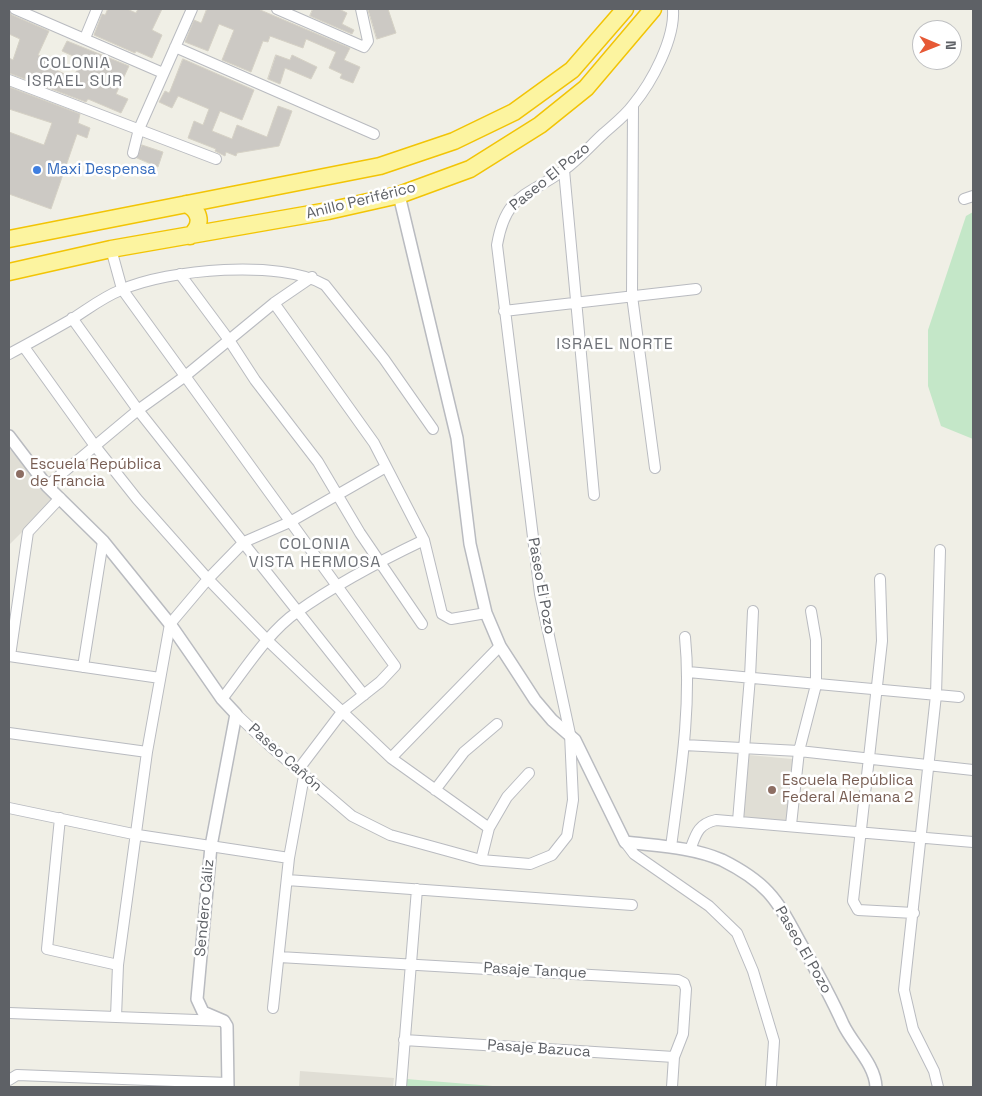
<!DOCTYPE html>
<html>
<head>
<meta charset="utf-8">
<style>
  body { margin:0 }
  #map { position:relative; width:982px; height:1096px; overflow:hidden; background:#f0efe6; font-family:"Space Grotesk",sans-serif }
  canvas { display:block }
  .frame { position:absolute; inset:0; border:10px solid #5e6166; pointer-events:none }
  .north { position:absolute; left:912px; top:20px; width:50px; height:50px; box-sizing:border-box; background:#fff; border:1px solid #bfc0c2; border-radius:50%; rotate:91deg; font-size:14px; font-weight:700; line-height:20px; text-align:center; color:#5e6166 }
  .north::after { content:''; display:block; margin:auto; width:18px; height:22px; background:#e65936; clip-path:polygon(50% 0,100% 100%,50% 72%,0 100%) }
</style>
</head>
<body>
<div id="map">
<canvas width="982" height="1096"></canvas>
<div class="frame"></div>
<div class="north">N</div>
</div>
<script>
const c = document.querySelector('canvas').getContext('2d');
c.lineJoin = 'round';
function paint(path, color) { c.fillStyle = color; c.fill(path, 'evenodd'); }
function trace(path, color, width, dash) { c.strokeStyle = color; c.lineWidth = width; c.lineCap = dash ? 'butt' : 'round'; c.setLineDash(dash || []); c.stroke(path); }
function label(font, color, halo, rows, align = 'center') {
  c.font = font + ' "Space Grotesk",sans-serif'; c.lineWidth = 5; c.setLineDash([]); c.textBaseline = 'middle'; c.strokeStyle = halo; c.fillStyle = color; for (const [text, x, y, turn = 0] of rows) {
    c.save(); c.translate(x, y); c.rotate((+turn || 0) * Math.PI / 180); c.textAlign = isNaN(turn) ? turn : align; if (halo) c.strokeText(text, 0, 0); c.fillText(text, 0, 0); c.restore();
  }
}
paint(new Path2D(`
  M9,448l44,53 -44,44z
  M749,755l54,5 -8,64 -53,-5z
  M300,1071l94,7 -1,9h-94z`), '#e0ded5');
paint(new Path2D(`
  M973,212v227l-32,-13 -13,-40v-56l38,-114z
  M406,1079l99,8h-100z`), '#c4e7c8');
const building = new Path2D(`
  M108,9h19l9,4 2,-4h24l-10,21 10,5 -10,23 -16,-7 -1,2 -41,-18 8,-21 3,1z
  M207,9h51l92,39 -6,12 16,7 -7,16 -13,-5 2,-4 -13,-6 7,-16 -30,-13 -3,9 -33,-12 -2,6 -5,-1 -12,31 -29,-12 12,-30 -15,-6 -11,27 -23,-9 9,-22 7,3z
  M313,9h26l8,4 -5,11 12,6 -2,4 -42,-18z
  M368,9h20l8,24 -19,6z
  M9,11l3,4 37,16 -11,24 16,7 -2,6 21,10 9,-18 -20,-9 5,-10 62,25 -13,28 12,5 -7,14 -33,-14 -2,3 -77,-29v-15l4,2 7,-21 -11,-5z
  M276,55l14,5 2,-5 25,12 -6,12 -26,-11 -5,16 -12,-5z
  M183,59l71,31 -12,30 -22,-9 -8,20 20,8 5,-14 30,12 11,-31 14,5 -13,35 -42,7 -1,3 -10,-4 -1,4 -10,-5 1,-2 -28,-11 6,-17 9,4 6,-16 -31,-13 -6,12 -13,-6 6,-11 4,2z
  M9,87l71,27 -2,9 12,5 -3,10 -10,-4 -26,75 -42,-15v-62l35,13 8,-22 -43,-14z
  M142,145l21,7 -5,15 -21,-9z`);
paint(building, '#ccc9c4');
trace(building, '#d5d1c5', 1);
const minor = new Path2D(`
  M15,9l148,64
  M277,9l87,38 4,-6 -7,-32
  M85,38l12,-29
  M175,47l199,87
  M9,80l207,79
  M633,105l-1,191 23,172
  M133,153l6,-24 53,-120
  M564,170l30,325
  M964,199l9,-3
  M111,249l11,40 273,377 -15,16 -38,30 -44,58
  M180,274l49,66 26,40 63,82 42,71 62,91
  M274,303l100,140 50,97 18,74 9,5 35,-6
  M504,311l192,-22
  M72,318l66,92 226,285
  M24,347l71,99 42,53 71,80 60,62 123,117 98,70 18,-31 22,-24
  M9,354c21,-11 42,-23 63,-35 16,-10 31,-22 49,-29 47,-21 160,-31 204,-5l59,74 49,70
  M47,486l91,-76 46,-33 90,-74 38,-26
  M880,579l2,62 -29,260 5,9 56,3
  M9,656l151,22
  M10,656l18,-124 32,-34
  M83,667l20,-126
  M688,672l271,25
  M222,699c22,-28 46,-67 75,-87 39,-28 83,-51 127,-72
  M236,714l34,32 82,70 38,19 91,25 49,4 22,-9 15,-19 6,-36 -3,-66 -30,-140 -43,-349c9,-52 30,-48 67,-75 14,-10 26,-24 39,-36 10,-9 22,-18 30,-29 19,-23 42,-66 40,-96
  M9,733l138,19
  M684,745l115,6 174,19
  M391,758l109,-112
  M435,790l29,-38 33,-28
  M9,808l129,27 151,23
  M60,818l-13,131 71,16
  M738,821l12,-144 3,-66
  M791,825l8,-74 17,-66v-45l-5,-29
  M625,842l9,12 75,52 28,27 16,38 21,70 -3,46
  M671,847c9,-69 21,-140 14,-210
  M690,850c6,-16 8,-26 26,-30l257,22
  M481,860l8,-32
  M287,880l345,25
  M279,957l399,23 6,3 2,6 -3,45 -9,23 -2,30
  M273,1008l16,-150 15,-82
  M9,1013l214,8
  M116,1017l2,-52 29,-213 23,-128 38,-45 36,-37 46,-20 96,-55
  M404,1040l270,17
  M9,1080l8,-5 211,8
  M401,1087l16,-198
  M938,1087l-4,-16 -21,-42 -9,-39 32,-295 4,-145`);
const tertiary = new Path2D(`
  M399,195l58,243 13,106 16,69 14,33 35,54 17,20 23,20 50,102c32,4 67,5 97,18 16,8 34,19 46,32 14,15 23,34 33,52 15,26 30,53 42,80 10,21 32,40 33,63
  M9,436l38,50 56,55 67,83 52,75 14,15 -25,132 -14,153 6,13 21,9 3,5 1,61`);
const trunk = new Path2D(`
  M186,204c15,7 17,21 4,32
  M9,239l371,-73 74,-25 60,-29 58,-42 53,-61
  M9,272l102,-23 217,-38 71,-16 71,-26 70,-44 46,-37 67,-79`);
trace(minor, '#b9bbc0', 12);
trace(tertiary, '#b9bbc0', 14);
trace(trunk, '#f2c405', 19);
trace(minor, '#fff', 10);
trace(tertiary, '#fff', 11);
trace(trunk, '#fcf4a0', 16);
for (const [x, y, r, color] of [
  [37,170,5,"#3f7fe0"],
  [20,474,5,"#8d6e63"],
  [772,790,5,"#8d6e63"]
]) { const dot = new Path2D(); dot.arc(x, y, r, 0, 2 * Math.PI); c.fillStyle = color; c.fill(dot); trace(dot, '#fff', 2); }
label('15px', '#366cbe', '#fff', [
  ["Maxi Despensa",47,170]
], 'left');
label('15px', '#5e6166', '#fff', [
  ["Paseo El Pozo",550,177,-39],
  ["Anillo Periférico",361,201,-14],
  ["Paseo El Pozo",541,586,80],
  ["Paseo Cañón",285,758,42],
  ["Sendero Cáliz",205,908,-85],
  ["Paseo El Pozo",803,950,60],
  ["Pasaje Tanque",535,971,3],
  ["Pasaje Bazuca",539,1049,4]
]);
label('15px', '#785e54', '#fff', [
  ["Escuela República",30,465],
  ["de Francia",30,482],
  ["Escuela República",782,781],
  ["Federal Alemana 2",782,798]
], 'left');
c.letterSpacing = '1px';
label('16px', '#6f7278', '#fff', [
  ["COLONIA",75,64],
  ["ISRAEL SUR",75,82],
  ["ISRAEL NORTE",615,345],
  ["COLONIA",315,545],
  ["VISTA HERMOSA",315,563]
]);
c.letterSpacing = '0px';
</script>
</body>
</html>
